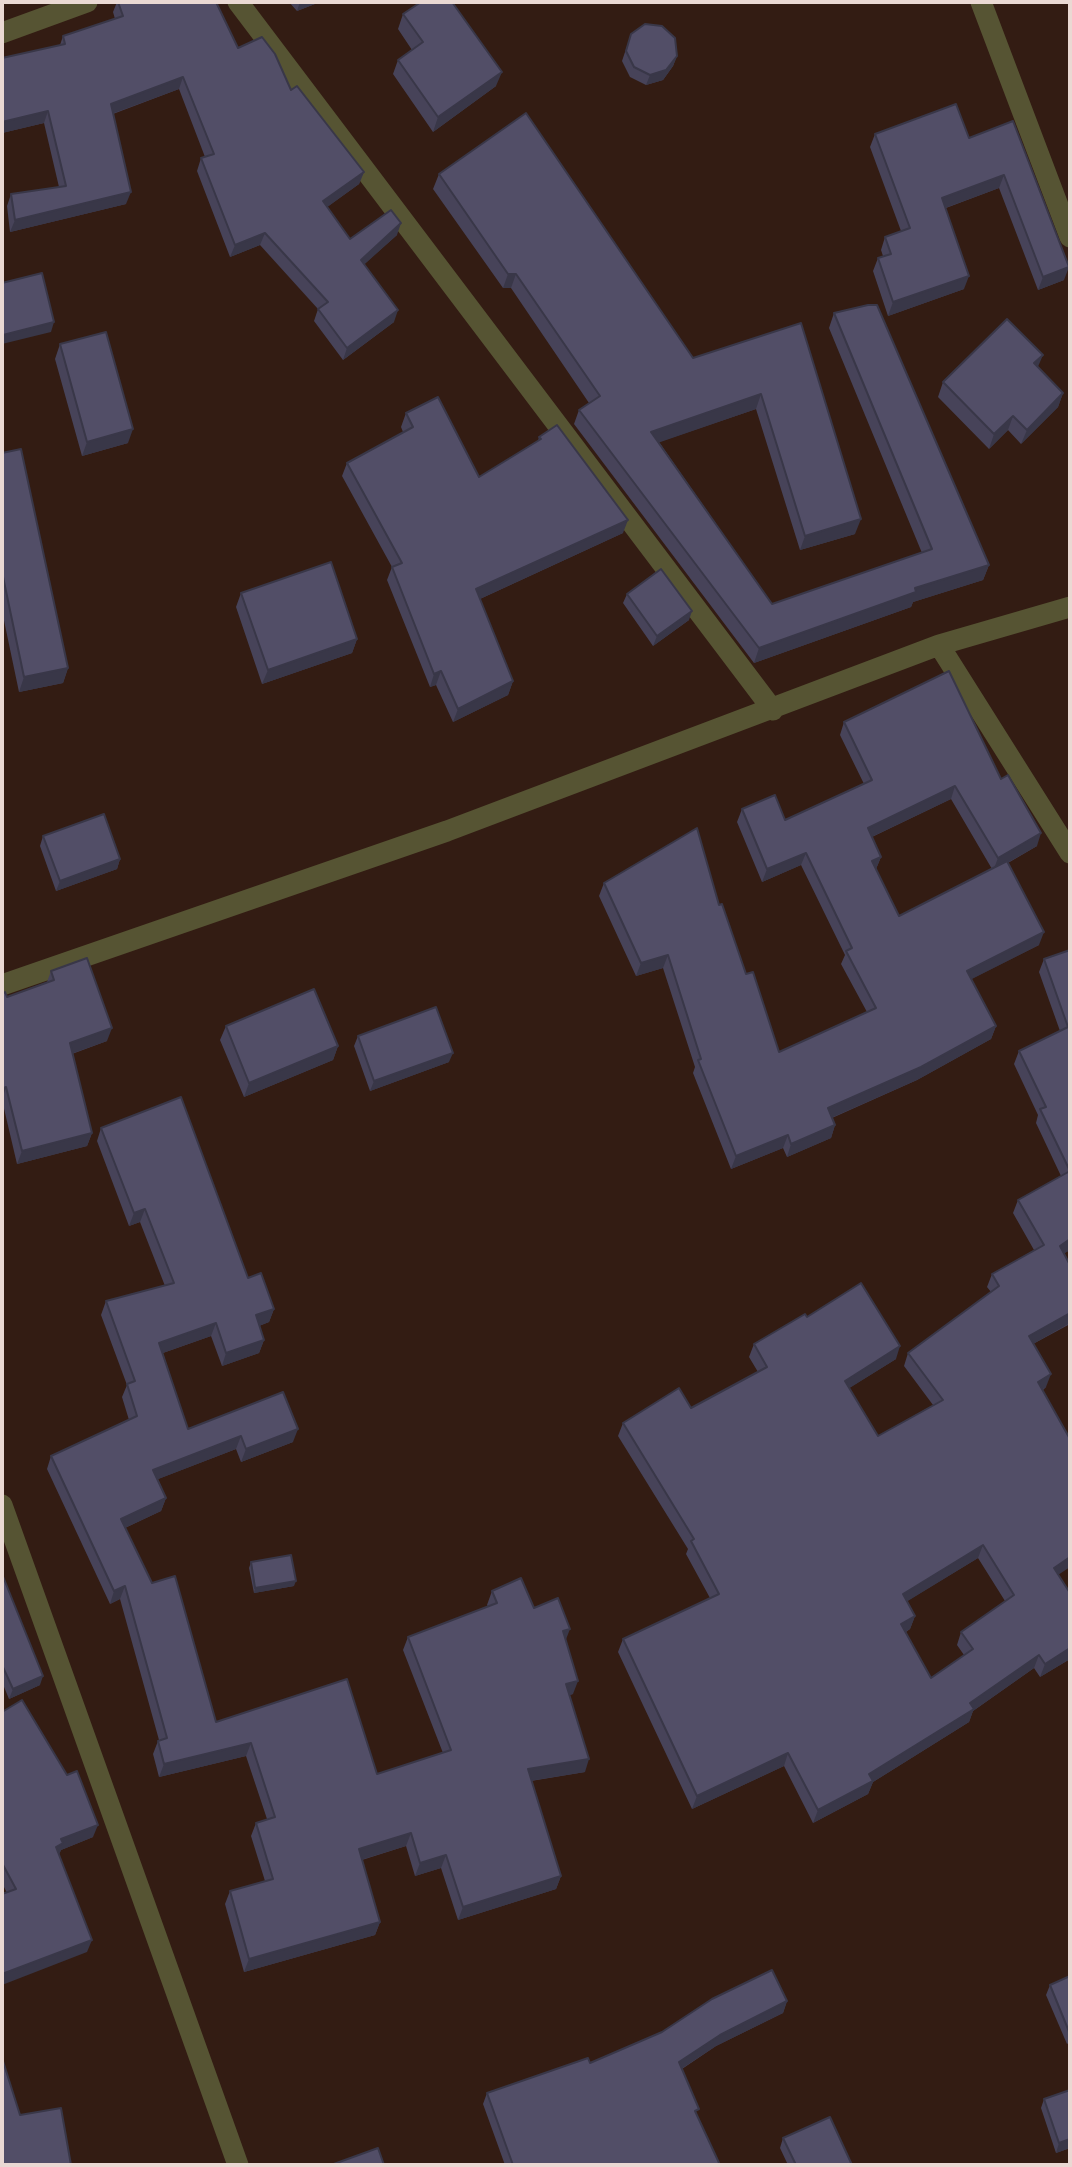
<!DOCTYPE html>
<html>
<head>
<meta charset="utf-8">
<style>
  body { margin:0 }
  #map { position:relative; width:1072px; height:2167px; overflow:hidden; background:#331c13; font-family:"Nunito Sans",sans-serif }
  canvas { display:block }
  .frame { position:absolute; inset:0; border:4px solid #ead9d3; pointer-events:none }
</style>
</head>
<body>
<div id="map">
<canvas width="1072" height="2167"></canvas>
<div class="frame"></div>
</div>
<script>
const c = document.querySelector('canvas').getContext('2d');
c.lineJoin = 'round';
function trace(path, color, width, dash) { c.strokeStyle = color; c.lineWidth = width; c.lineCap = dash ? 'butt' : 'round'; c.setLineDash(dash || []); c.stroke(path); }
function paint(path, color) { c.fillStyle = color; c.fill(path, 'evenodd'); }
trace(new Path2D(`
  M238,2l535,708
  M981,2l89,235
  M2,33l85,-31
  M939,645l131,208
  M2,985l445,-154 492,-186 131,-38
  M2,1505l236,660`), '#565433', 21);
paint(new Path2D(`
  M117,2h99l22,46 53,42 73,82 -5,12 -32,23 23,32 47,-4 -33,29 30,58 -51,38 -29,-39 4,-12 -58,-64 -30,12 -33,-86 4,-13 4,-1 -26,-68 -66,25 13,90 -116,28 -3,-26 4,-12 48,-7 -15,-64 -42,10v-75l58,-13 3,-9 52,-17 -2,-7z
  M289,2h31l-23,9z
  M403,14l93,72 -63,46 -40,-58 5,-14 14,-10 -14,-21z
  M631,34l46,22 -4,10 -10,14 -17,5 -16,-8 -8,-16z
  M1013,121l51,159 -26,10 -39,-102 -53,20 18,81 -76,27 -15,-45 5,-13 5,-2 -2,-6 4,-13 16,-6 -31,-84 5,-13 94,4z
  M439,174l254,184 108,-35 54,211 -55,16 -44,-141 -97,33 113,162 150,-51 -93,-225 5,-15 155,252 -6,15 -70,22 -2,5 -157,56 -180,-239 5,-14 10,-7 -78,-115h-8l-70,-99z
  M60,344l68,99 -46,13 -27,-97z
  M1038,367l25,26 -5,14 -37,37 -13,-14 -19,19 -51,-52 5,-15z
  M406,413l73,64 59,-36 1,-4 84,96 -143,66 33,82 -5,14 -55,27 -17,-37 -6,2 -43,-107 5,-13 -50,-91 5,-13 56,-31 -2,-5z
  M2,453l66,215 -5,15 -44,9 -17,-81z
  M241,593l116,46 -5,14 -90,31 -26,-77z
  M627,594l62,26 -36,26 -30,-43z
  M844,722l157,57 36,67 -29,17 31,82 -68,34 25,47 -5,13 -74,41 -85,38 3,7 -4,13 -44,19 -4,-9 -52,21 -38,-96 2,-6 -32,-99 -27,8 -37,-80 5,-13 115,22 27,69 33,78 88,-40 -26,-48 4,-9 -44,-90 -39,17 -25,-60 5,-13 43,11 79,-36 -24,-49zM951,799l41,70 -93,47 -23,-47 5,-12 -9,-20z
  M43,836l77,23 -3,10 -61,22 -16,-45z
  M1070,950v300l-6,3 6,12v59l-37,20 13,43 -3,3 15,185 12,18v66l-30,18 -6,-9 -61,43 -4,11 -96,60 -5,12 -55,29 -29,-57 -92,43 -74,-157 5,-13 87,-41 -24,-44 2,-5 -70,-113 5,-13 68,-15 67,-36 -9,-15 5,-13 53,-27 89,42 -47,29 29,48 55,-31 -29,-39 4,-13 83,-61 -4,-5 5,-13 42,-24 -21,-37 5,-13 43,-24 -25,-53 2,-8 -24,-51 5,-13 41,-20 -21,-59 5,-13zM978,1558l27,43 -44,31 -4,13 7,10 -33,23 -25,-46 4,-3 5,-13 -8,-15z
  M51,971l56,70 -35,13 20,79 -5,13 -70,18 -15,-64 5,-103 40,-15z
  M226,1026l112,20 -5,14 -89,37 -24,-57z
  M358,1036l91,26 -79,29 -16,-45z
  M101,1128l147,150 26,31 -5,13 -10,4 5,14 -5,13 -37,13 -11,-30 -48,17 25,76 105,13 -52,20 -5,-13 -78,30 8,19 -5,13 -36,17 91,194 161,52 66,-21 -40,-103 5,-13 80,-30 -1,-2 5,-14 42,17 31,32 8,54 -4,1 16,77 -54,9 30,95 -5,13 -98,31 -17,-52 -26,8 -9,-30 -44,14 18,62 -5,13 -131,37 -19,-68 5,-13 35,-10 -14,-45 5,-13 11,-4 -21,-63 -87,21 -6,-23 5,-13 1,-1 -39,-141 -10,5 -63,-135 4,-13 78,-36 -7,-23 5,-12 -26,-70 5,-14 59,-15 -25,-64 -11,4 -32,-85z
  M251,1562l43,24 -40,7 -5,-25z
  M2,1574l38,111 -31,14 -7,-17z
  M2,1712l91,125 -32,13 -2,4 28,98 -80,-59 -5,-10z
  M1070,1976v66l-3,2 -21,-49 4,-10z
  M787,2001l-4,12 -67,33 -34,23 15,46 23,50h-215l-22,-61 4,-11 103,-30 72,-31z
  M1044,2099l26,49 -14,5 -15,-45z
  M783,2138l69,27h-64l-8,-17z`), '#474359');
paint(new Path2D(`
  M300,2h20l-23,9z
  M677,56l-4,10 -10,14 -17,5 4,-10z
  M502,72l-6,14 -63,46 5,-15z
  M183,77l-4,12 -73,27 5,-12z
  M48,111l-4,12 -42,10v-11z
  M364,172l-5,12 -40,29 4,-12z
  M1004,175l-5,13 -62,23 5,-13z
  M131,192l-5,12 -116,28 5,-12z
  M401,223l-4,12 -41,37 5,-12z
  M265,233l-5,12 -30,12 5,-12z
  M1069,267l-5,13 -26,10 5,-13z
  M508,274h8l-5,14h-8z
  M969,276l-5,13 -76,27 5,-14z
  M398,310l-4,12 -51,38 4,-12z
  M54,322l-3,10 -49,12 1,-9z
  M1043,355l-6,14 -3,-6z
  M1063,393l-5,14 -37,37 6,-14z
  M761,394l-5,15 -110,38 5,-15z
  M1013,416l-5,14 -19,19 5,-15z
  M133,429l-5,14 -46,13 5,-14z
  M861,519l-6,15 -55,16 5,-14z
  M628,520l-5,13 -152,70 5,-14z
  M989,565l-6,15 -70,22 -2,5 -157,56 5,-15 156,-60z
  M692,611l-3,9 -36,26 4,-10z
  M357,639l-5,14 -90,31 6,-14z
  M68,668l-5,15 -44,9 5,-15z
  M441,671l-5,14 -6,2 4,-13z
  M513,681l-5,14 -55,27 5,-13z
  M955,786l-4,13 -88,42 5,-13z
  M1041,833l-4,13 -44,25 5,-13z
  M806,853l-5,12 -39,17 5,-13z
  M881,857l-5,12 -4,-8z
  M120,859l-3,10 -61,22 4,-10z
  M1044,932l-5,13 -77,39 5,-13z
  M668,955l-5,13 -27,8 5,-13z
  M996,1026l-5,13 -74,41 -93,41 4,-13z
  M112,1028l-5,13 -42,15 5,-13z
  M338,1046l-5,14 -89,37 5,-14z
  M453,1053l-4,9 -79,29 4,-10z
  M6,1087l-4,13v-11z
  M835,1125l-4,13 -44,19 4,-13z
  M92,1133l-5,13 -70,18 5,-13z
  M788,1135l-5,13 -52,21 5,-13z
  M145,1209l-5,13 -11,4 5,-13z
  M1070,1239v11l-15,9 5,-13z
  M274,1309l-5,13 -18,7 5,-14z
  M1070,1313v10l-46,26 5,-13z
  M216,1323l-5,13 -57,20 5,-13z
  M264,1340l-5,13 -37,13 4,-13z
  M900,1346l-4,13 -56,35 5,-13z
  M1051,1374l-5,13 -12,8 4,-13z
  M298,1429l-5,13 -52,20 5,-13z
  M241,1436l-5,13 -88,34 5,-13z
  M166,1498l-5,13 -45,21 5,-13z
  M983,1545l-5,13 -80,49 5,-13z
  M1070,1557v10l-21,14 5,-13z
  M296,1581l-2,5 -40,7 1,-5z
  M125,1586l-5,13 -10,5 4,-13z
  M915,1616l-5,13 -14,8 5,-13z
  M570,1629l-5,13 -2,-11z
  M1070,1648v11l-30,18 5,-13z
  M1039,1655l-5,13 -61,43 -4,11 -96,60 -5,12 -55,29 5,-13z
  M43,1676l-3,9 -31,14 4,-10z
  M578,1681l-5,13 -12,4 5,-14z
  M251,1743l-5,13 -87,21 5,-13z
  M788,1753l-4,13 -92,43 5,-13z
  M589,1759l-4,13 -62,10 5,-13z
  M98,1825l-5,12 -32,13 -2,5 -3,-8 5,-8z
  M411,1833l-5,13 -52,16 5,-13z
  M446,1855l-5,13 -26,8 5,-13z
  M561,1876l-5,13 -98,31 5,-13z
  M380,1922l-5,13 -131,37 5,-13z
  M92,1940l-5,12 -85,33v-11z
  M787,2001l-4,12 -67,33 -41,27 4,-11 41,-27z
  M1070,2139v9l-14,5 3,-10z`), '#393748');
const building = new Path2D(`
  M118,2h98l22,46 24,-11 13,17 16,36 6,-4 67,86 -41,29 27,38 41,-29 10,13 -40,37 37,50 -51,38 -29,-39 10,-7 -63,-69 -30,12 -34,-87 13,-4 -31,-77 -72,27 20,88 -116,28 -4,-26 55,-8 -18,-75 -46,11v-64l63,-14 -2,-8 60,-20z
  M421,2h31l50,70 -64,45 -40,-57 25,-18 -20,-28z
  M645,24l17,2 13,12 2,18 -11,14 -16,5 -16,-8 -8,-16 5,-17z
  M956,104l13,34 44,-17 56,146 -26,10 -39,-102 -62,23 27,78 -76,26 -15,-44 13,-4 -6,-17 25,-9 -35,-94z
  M526,113l167,245 108,-35 60,196 -56,17 -44,-142 -110,38 121,172 160,-55 -98,-236 34,-8h9l112,260 -74,23 1,4 -157,56 -180,-238 21,-14 -84,-122h-8l-69,-100z
  M42,273l12,49 -51,13 -1,-52z
  M1007,319l36,36 -9,8 29,30 -36,37 -14,-14 -19,18 -51,-52z
  M106,332l27,97 -46,13 -27,-98z
  M438,397l41,80 62,-38 -2,-2 18,-12 71,95 -152,69 37,92 -55,28 -17,-38 -7,3 -42,-107 10,-4 -55,-100 66,-36 -7,-14z
  M21,449l47,219 -44,9 -22,-105v-119z
  M331,562l26,77 -89,31 -27,-77z
  M661,569l31,42 -35,25 -30,-42z
  M949,671l52,108 7,-4 33,58 -43,25 -43,-72 -87,42 13,29 -9,4 27,55 108,-55 37,71 -77,39 29,55 -75,41 -93,41 7,17 -44,19 -3,-9 -52,21 -38,-96 3,-1 -33,-104 -27,8 -37,-80 93,-55 22,77 3,-1 24,70 7,-2 26,80 97,-44 -30,-57 6,-3 -46,-95 -39,16 -25,-60 33,-14 10,25 87,-40 -28,-58z
  M104,814l16,45 -60,22 -17,-45z
  M1070,950v289l-10,7 10,19v48l-41,23 22,38 -13,8 32,57v118l-16,11 16,25v55l-25,16 -6,-9 -69,48 4,6 -105,65 4,7 -55,29 -30,-57 -91,43 -74,-157 96,-45 -28,-53 3,-2 -71,-116 56,-35 12,20 76,-41 -13,-23 51,-30 2,3 54,-34 39,63 -55,35 33,55 65,-36 -35,-47 91,-67 -7,-12 52,-29 -26,-45 52,-29 -30,-62 6,-2 -27,-56 49,-24 -24,-68zM983,1545l31,50 -53,37 12,17 -42,29 -30,-54 14,-8 -12,-22z
  M87,958l25,70 -42,15 22,90 -70,18 -16,-64 -4,2v-95l3,-2 2,5 47,-17 -3,-9z
  M314,989l24,57 -89,37 -23,-57z
  M436,1007l17,46 -79,28 -16,-45z
  M181,1097l67,181 13,-5 13,36 -18,6 8,25 -38,13 -10,-30 -57,20 29,86 95,-37 15,37 -52,20 -5,-13 -88,34 13,28 -45,21 31,64 23,-7 41,146 131,-43 30,95 74,-24 -43,-113 89,-34 -5,-12 29,-13 13,30 24,-10 12,31 -7,2 15,50 -12,3 23,75 -61,10 33,107 -98,31 -17,-52 -26,8 -9,-30 -52,16 21,73 -131,37 -19,-68 43,-12 -17,-56 19,-6 -24,-74 -87,21 -6,-23 9,-3 -42,-152 -11,5 -63,-135 86,-40 -10,-32 8,-3 -29,-80 68,-18 -29,-74 -11,4 -33,-85z
  M291,1555l5,26 -41,7 -4,-26z
  M2,1574l41,102 -30,13 -11,-24z
  M22,1700l45,75 10,-4 21,54 -37,14 2,4 -7,4 36,93 -90,34v-80l14,-5 -14,-26v-151z
  M772,1970l15,31 -67,34 -41,27 20,47 -4,2 25,54h-207l-26,-72 101,-35 2,5 72,-31 50,-33z
  M1070,1976v58l-20,-49z
  M2,2058l18,57 41,-7 10,57h-68l-1,-10z
  M1070,2090v49l-11,4 -15,-44z
  M830,2117l22,48h-56l-13,-27z
  M378,2148l6,17h-53z`);
paint(building, '#524e67');
trace(building, '#393748', 2);
</script>
</body>
</html>
